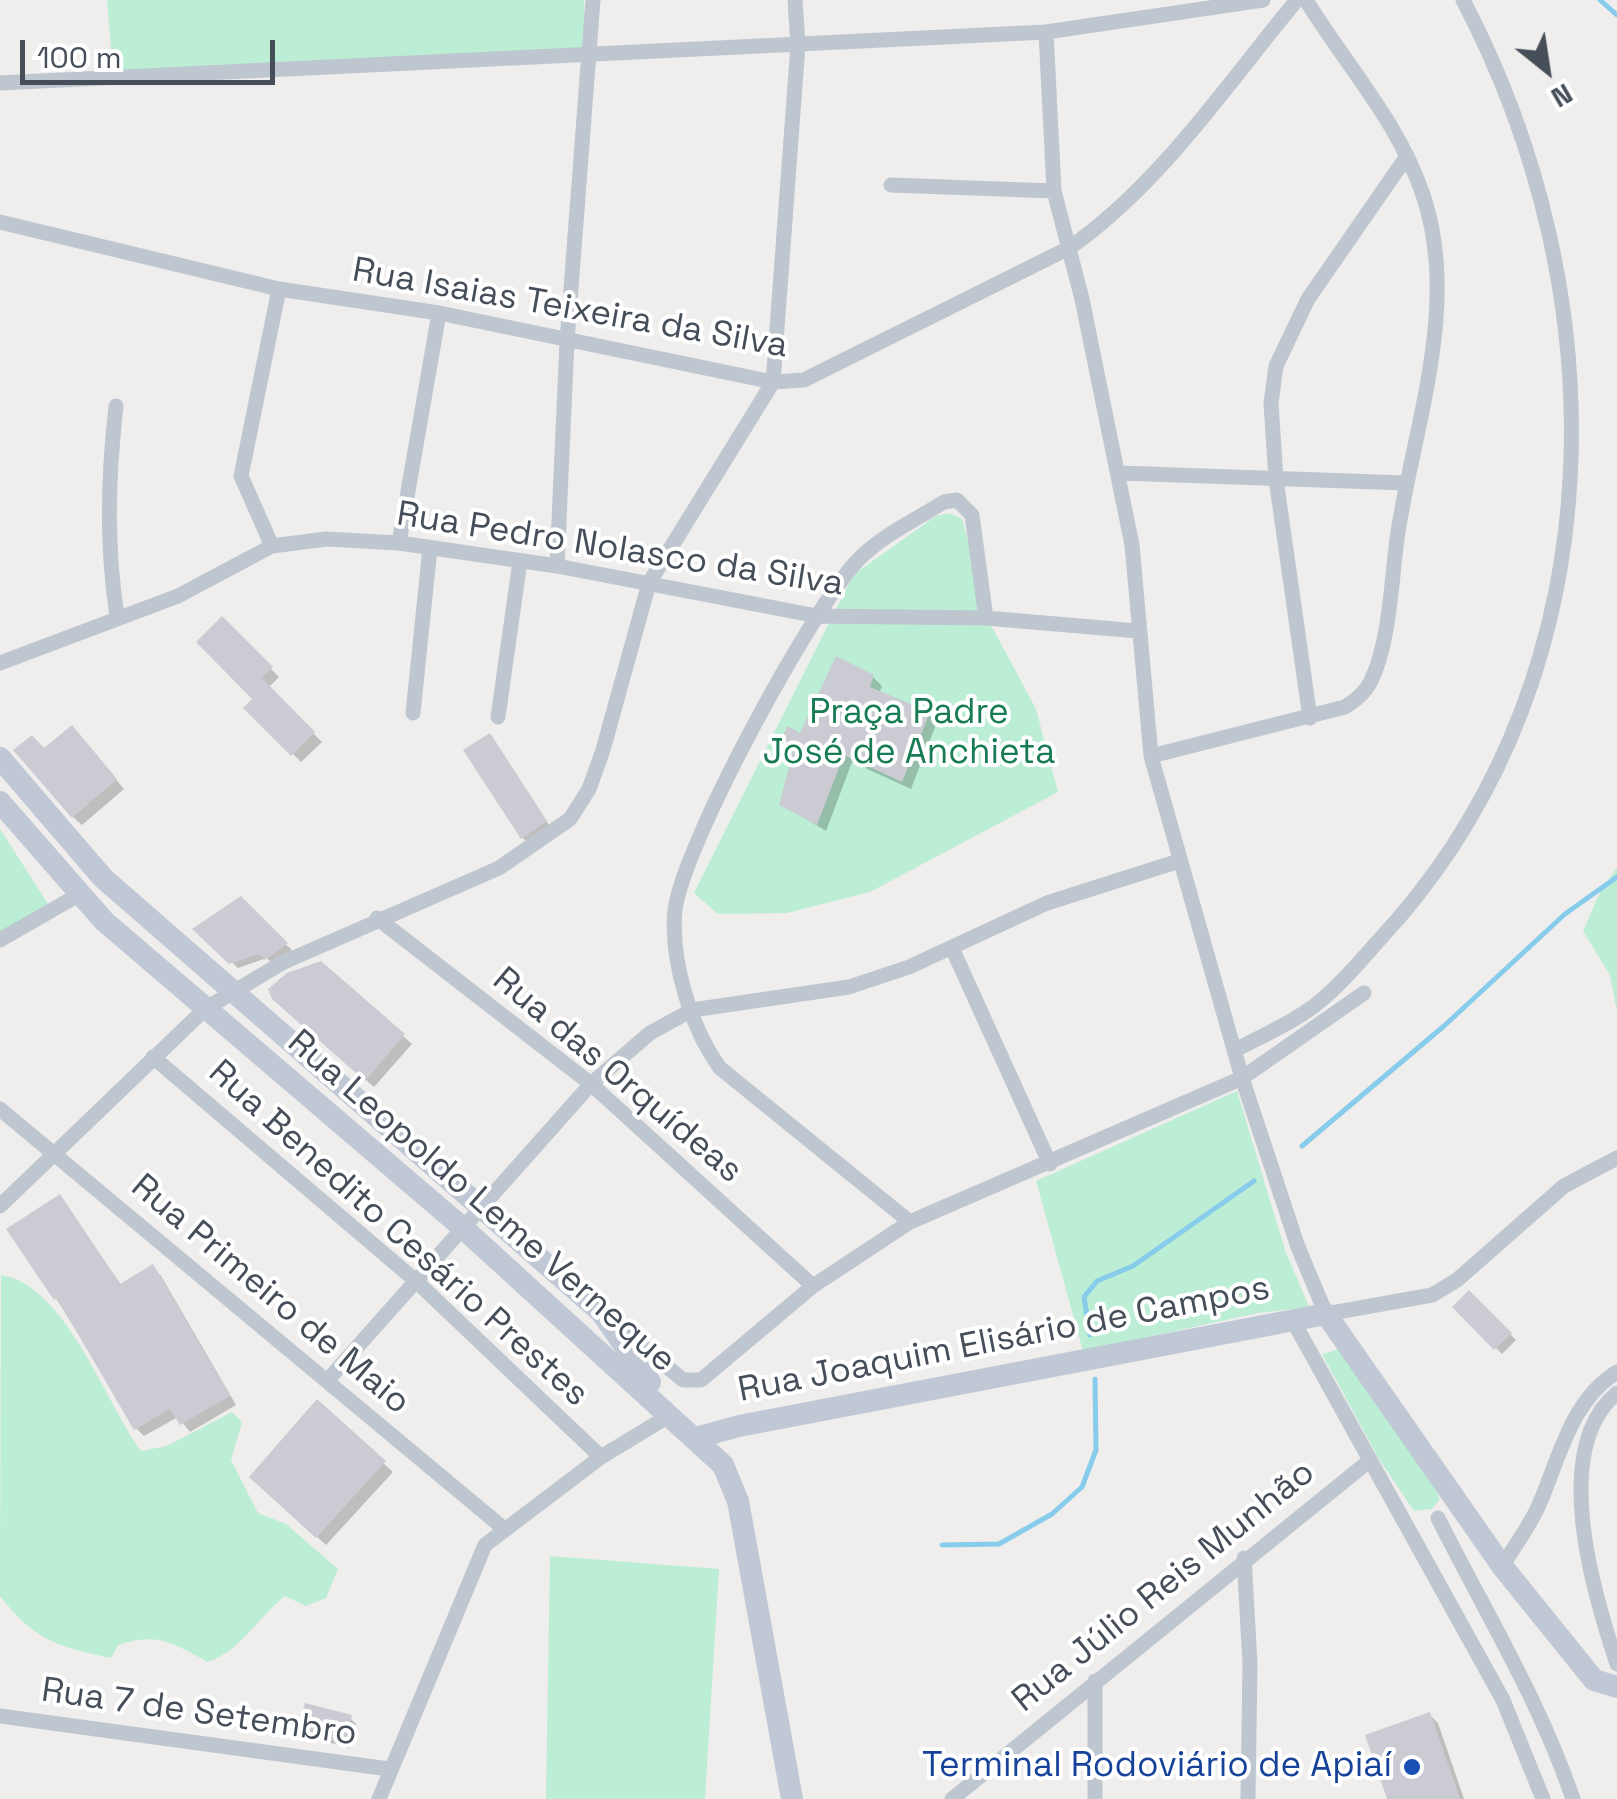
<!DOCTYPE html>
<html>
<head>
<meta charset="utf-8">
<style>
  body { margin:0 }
  #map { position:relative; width:1617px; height:1799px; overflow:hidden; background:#f0eded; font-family:"Space Grotesk",sans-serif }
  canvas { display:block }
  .north { position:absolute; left:1497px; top:20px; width:100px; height:100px; -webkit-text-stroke:8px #fff; paint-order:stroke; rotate:150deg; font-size:28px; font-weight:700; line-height:40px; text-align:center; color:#464e5a }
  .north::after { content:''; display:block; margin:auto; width:35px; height:45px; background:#464e5a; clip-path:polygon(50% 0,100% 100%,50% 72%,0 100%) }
  .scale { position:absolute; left:20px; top:40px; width:255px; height:45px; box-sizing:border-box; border:5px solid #464e5a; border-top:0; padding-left:12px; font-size:30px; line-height:35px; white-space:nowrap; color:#464e5a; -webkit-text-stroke:8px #fff; paint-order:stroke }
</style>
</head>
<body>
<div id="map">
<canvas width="1617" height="1799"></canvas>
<div class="north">N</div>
<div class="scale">100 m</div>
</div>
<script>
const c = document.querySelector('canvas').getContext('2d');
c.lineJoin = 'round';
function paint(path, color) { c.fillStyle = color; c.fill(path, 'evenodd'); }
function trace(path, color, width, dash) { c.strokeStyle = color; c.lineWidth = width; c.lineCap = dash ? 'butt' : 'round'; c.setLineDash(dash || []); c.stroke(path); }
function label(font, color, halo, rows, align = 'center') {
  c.font = font + ' "Space Grotesk",sans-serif'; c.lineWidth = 8; c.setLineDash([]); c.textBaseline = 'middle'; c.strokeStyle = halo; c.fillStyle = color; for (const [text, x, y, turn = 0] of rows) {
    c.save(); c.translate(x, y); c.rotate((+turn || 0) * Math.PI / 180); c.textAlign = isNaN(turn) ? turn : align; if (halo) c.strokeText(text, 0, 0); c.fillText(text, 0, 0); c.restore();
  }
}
paint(new Path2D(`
  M107,0h477l1,50 -472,22z
  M950,513l12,6 30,108 44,82 22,83 -188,100 -83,21 -69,1 -24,-21 159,-318 83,-59z
  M0,829l50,78 -50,29z
  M1617,868v144l-7,-37 -27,-44 19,-43z
  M1237,1091l48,159 24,57 -51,6 -175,38 -47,-170z
  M1,1275c64,9 104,127 140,176l26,-5 65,-34 10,10 -11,38 27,53 28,11 52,45 -12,29 -20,8 -21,-10c-27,21 -44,55 -77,66 -36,-19 -49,-30 -90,-17l-7,13c-53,-11 -77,-18 -111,-62z
  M1347,1347l89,139 3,14 -7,9 -18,2 -35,-52 -57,-105z
  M550,1556l169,13 -14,230h-159z`), '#bbeed4');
paint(new Path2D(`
  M222,620l57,57 -11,11 54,54 -21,20 -54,-54 9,-9z
  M873,677l9,9 -3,8 49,20 9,8 -26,67 -59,-27 -26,69 -45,-27 21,-68z
  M80,737l44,52 -42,36 -9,-8 -29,-66z
  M495,742l56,86 -22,16 -6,-6z
  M240,900l52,50 -19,14 -6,-6 -29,10 -42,-39z
  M321,964l91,80 -38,43 -90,-80z
  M59,1197l63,89 31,-18 8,8 75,129 -46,27 -12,-15 -34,19 -8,-8 -80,-130z
  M1469,1293l47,47 -14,14 -46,-47z
  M317,1402l76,70 -67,73 -66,-60z
  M1430,1715l8,8 26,76h-75z
  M350,1718l6,6 -7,24 -43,-12 -6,-6z`), '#0003');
trace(new Path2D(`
  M1600,0l17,15
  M1302,1146l142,-120 121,-112 52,-37
  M1090,1335l-6,-38 13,-16 36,-15 121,-85
  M942,1545l57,-1 53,-30 30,-27 14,-37 -1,-71`), '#88cceb', 5);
paint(new Path2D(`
  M222,616l51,51 -11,11 53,54 -24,24 -48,-48 9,-9 -56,-57z
  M836,656l38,19 -4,12 60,25 -28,70 -58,-27 -27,70 -38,-20 12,-46 -16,-11 13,-22 12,7z
  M72,725l45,54 -45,39 -59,-68 19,-15 12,13z
  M490,733l57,88 -26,18 -58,-89z
  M241,896l47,47 -23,17 -6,-6 -30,10 -37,-35z
  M321,961l84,73 -40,47 -93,-82 -4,-10 19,-16z
  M60,1194l60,90 33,-20 77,132 -50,29 -10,-16 -36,21 -77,-132 -3,2 -48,-71z
  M1469,1290l43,43 -18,17 -42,-43z
  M317,1399l69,62 -70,77 -67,-61z
  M305,1703l47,12 -8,29 -47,-13z
  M1430,1712l30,87h-73l-22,-64z`), '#cacbd3');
trace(new Path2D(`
  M1046,32l8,159 28,108 50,246 19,211 91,322 56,169 28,67 106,-19 25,-15 107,-94 53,-28
  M0,83l1046,-51 217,-32
  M891,185l163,6
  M0,222l279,67 160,24 334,69 31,-2 265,-132c91,-63 157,-163 228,-248
  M116,406c-8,72 -10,138 1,210
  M1119,473l287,10
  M399,543l40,-230
  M272,546l-31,-70 38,-187
  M557,566l10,-225 26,-341
  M0,663l178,-67 94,-50 54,-7 73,4 158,23 260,50 169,2 152,13
  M413,713l17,-165
  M498,717l22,-156
  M1310,718l-34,-239 -5,-76 5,-37 32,-67 99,-143
  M1151,756l194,-49c11,-7 20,-14 26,-26 20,-43 20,-103 27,-149 17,-109 62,-228 25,-337 -24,-73 -78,-131 -117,-195
  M377,918l214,166 222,202
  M0,940l80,-46
  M952,948l98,216
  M1235,1050c27,-14 55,-26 79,-44 31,-24 57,-58 84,-87 219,-255 219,-625 65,-919
  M153,1057l263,224 185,176
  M0,1109l502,418
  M0,1206l205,-197 77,-46 217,-95 71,-49 19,-30 14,-39 46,-167 124,-201 25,-337 -3,-45
  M910,1222l-190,-154c-29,-40 -50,-108 -45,-158 8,-65 136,-300 182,-349 24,-25 58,-41 87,-59l13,-2 15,15 14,103
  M1292,1319l211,381 40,99
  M619,1327l64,53h18l112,-94 97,-64 332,-144 122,-85
  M327,1381l264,-297 59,-51 42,-23 157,-23 60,-20 138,-64 132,-42
  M1617,1393c-68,55 -23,202 0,271
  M1438,1518c47,94 101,181 135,281
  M1244,1558l6,105 -2,136
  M1502,1566c13,-20 27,-39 37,-61 20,-46 32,-105 78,-133
  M0,1716l389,53
  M379,1799l106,-254 116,-88 71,-43
  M952,1799l417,-338
  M1095,1799v-118`), '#bec6cf', 15);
trace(new Path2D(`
  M0,758l103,120 498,434 49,70
  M0,802l104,119 359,307 260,237 15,36 54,298
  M695,1438l44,-12 587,-112 176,252 92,114 23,7`), '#c0c8d6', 22);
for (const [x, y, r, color] of [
  [1412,1767,10,"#1a4fb4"]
]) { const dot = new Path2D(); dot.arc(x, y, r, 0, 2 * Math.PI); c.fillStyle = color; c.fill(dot); trace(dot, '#fff', 4); }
label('35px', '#464e5a', '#fff', [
  ["Rua Isaias Teixeira da Silva",570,309,10],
  ["Rua Pedro Nolasco da Silva",620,550,9],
  ["Rua das Orquídeas",617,1076,40],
  ["Rua Leopoldo Leme Verneque",481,1202,41],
  ["Rua Benedito Cesário Prestes",398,1234,42],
  ["Rua Primeiro de Maio",270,1295,40],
  ["Rua Joaquim Elisário de Campos",1004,1340,-11],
  ["Rua Júlio Reis Munhão",1164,1587,-39],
  ["Rua 7 de Setembro",199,1713,8]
]);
label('35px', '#177b53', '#fff', [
  ["Praça Padre",909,714],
  ["José de Anchieta",909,754]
]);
label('35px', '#164399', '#fff', [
  ["Terminal Rodoviário de Apiaí",1392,1767]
], 'right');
</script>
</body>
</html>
